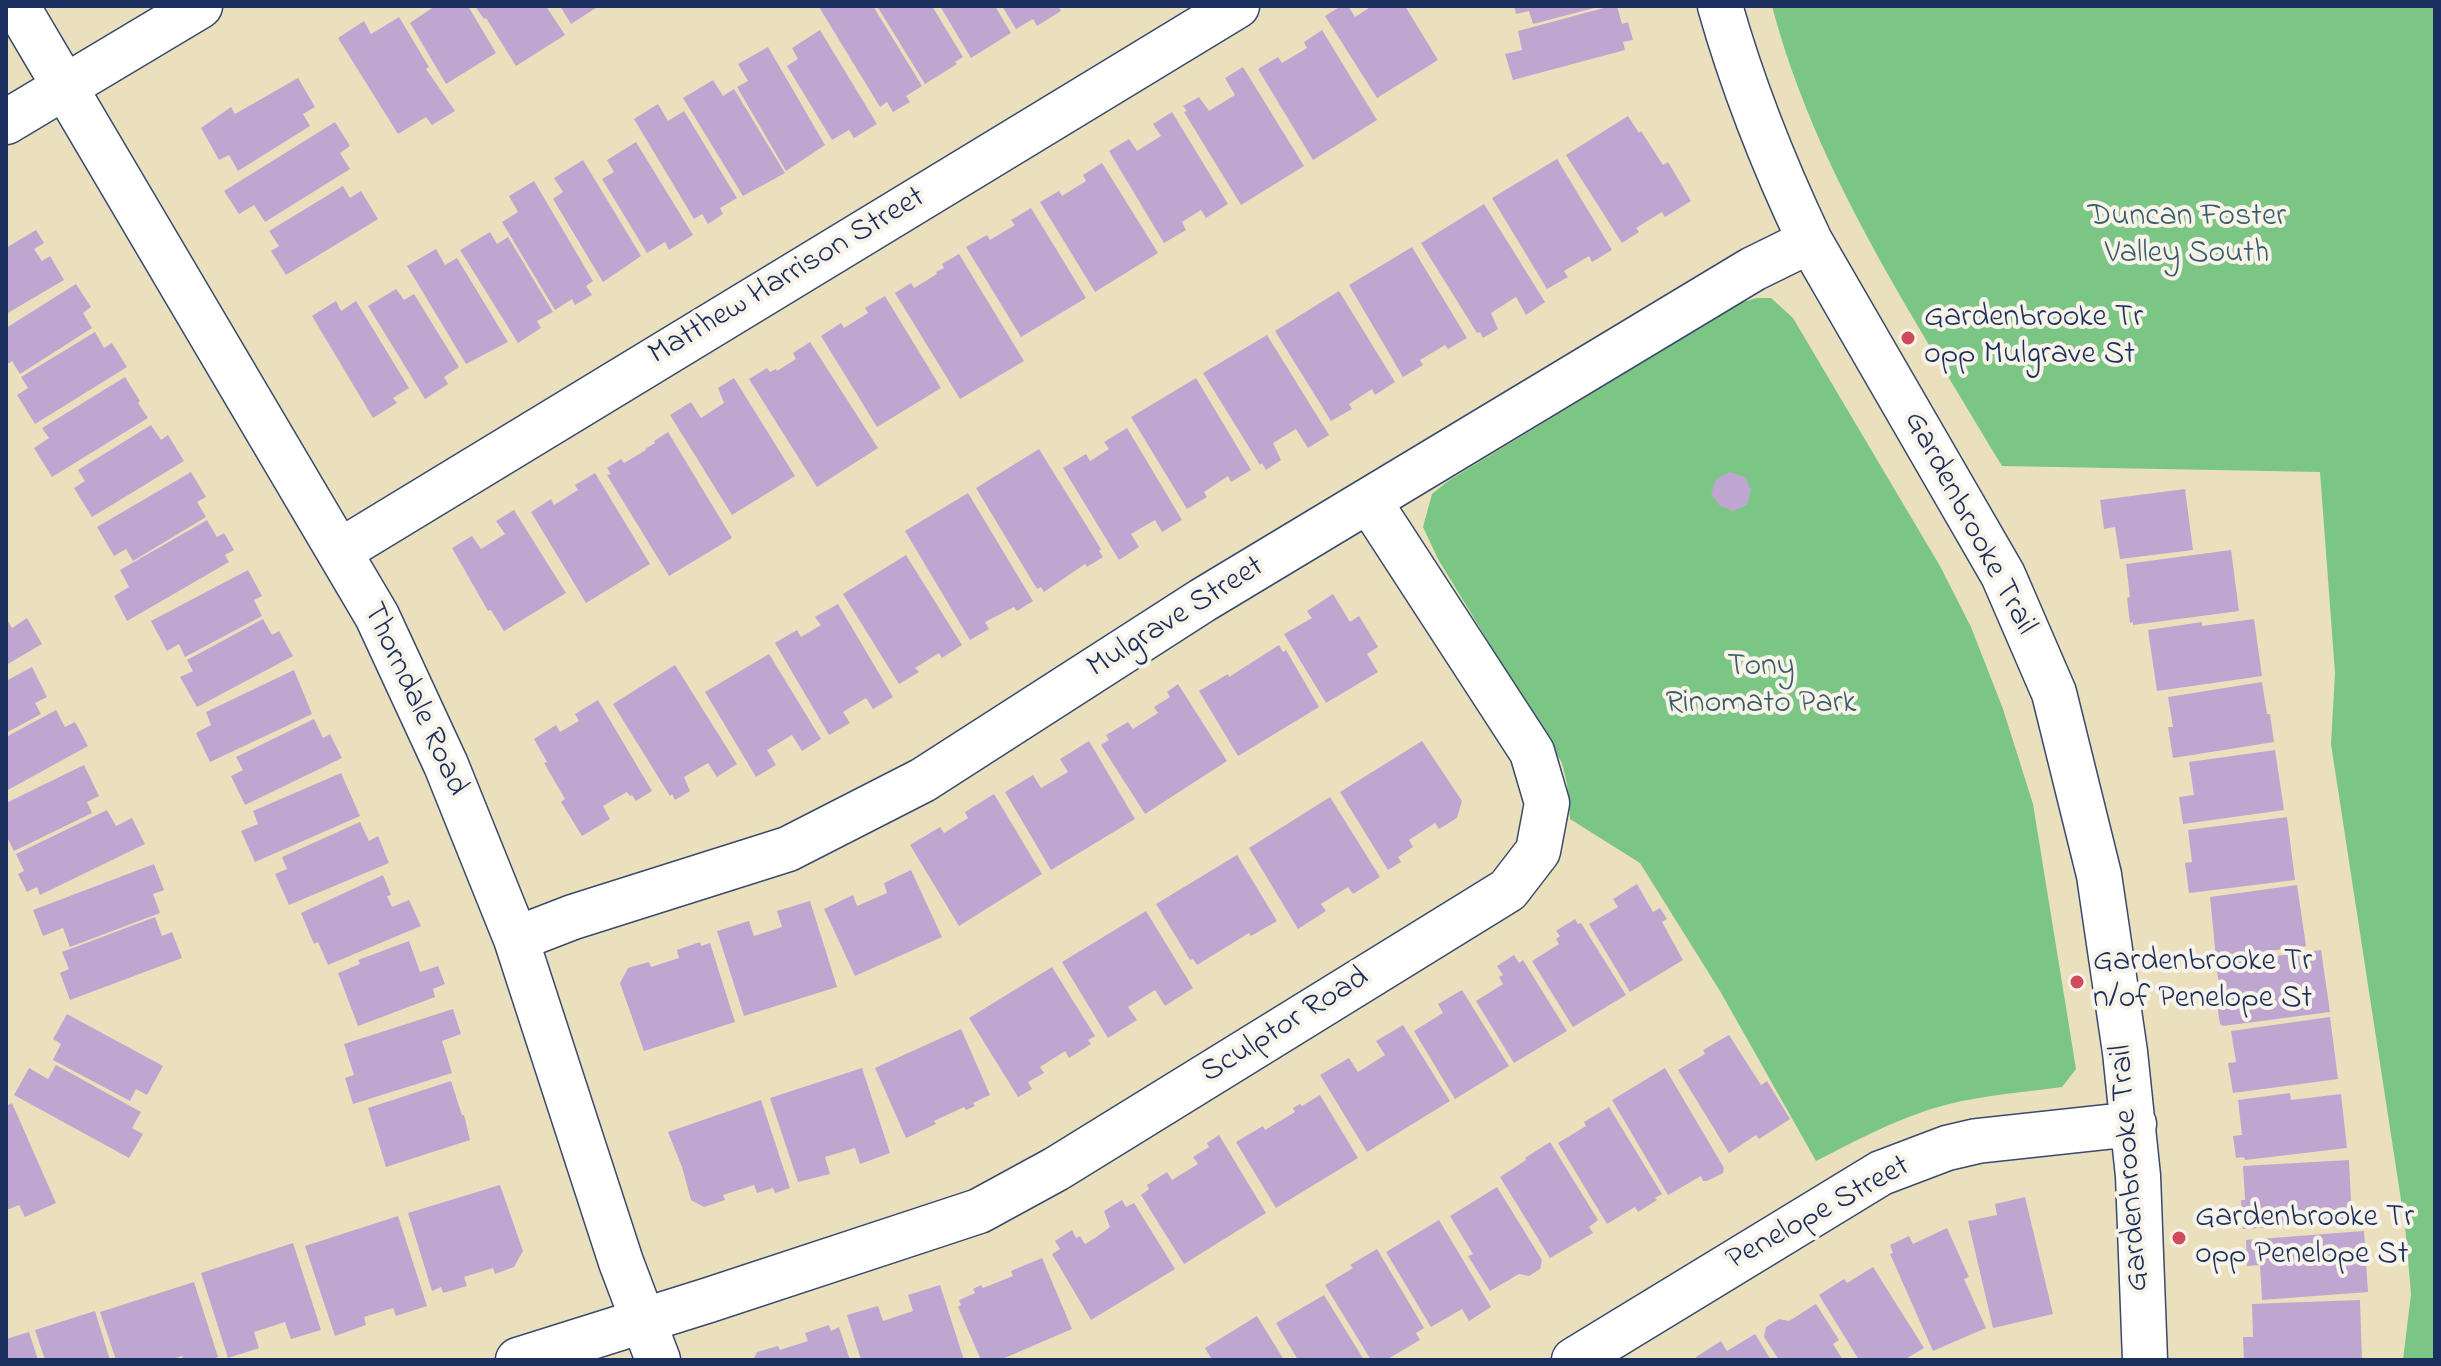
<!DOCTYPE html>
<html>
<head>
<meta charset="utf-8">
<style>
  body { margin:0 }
  #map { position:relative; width:2441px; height:1366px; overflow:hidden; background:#eae0be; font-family:"Indie Flower",sans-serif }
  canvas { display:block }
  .frame { position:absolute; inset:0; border:8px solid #1b2f5e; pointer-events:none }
</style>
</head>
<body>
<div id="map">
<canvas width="2441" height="1366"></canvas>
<div class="frame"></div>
</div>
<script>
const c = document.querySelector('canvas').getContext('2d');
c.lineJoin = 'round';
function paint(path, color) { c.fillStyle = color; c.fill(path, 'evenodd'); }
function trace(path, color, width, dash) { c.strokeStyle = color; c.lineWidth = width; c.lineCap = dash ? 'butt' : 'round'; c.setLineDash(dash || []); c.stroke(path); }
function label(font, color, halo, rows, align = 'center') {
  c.font = font + ' "Indie Flower",sans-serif'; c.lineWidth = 8; c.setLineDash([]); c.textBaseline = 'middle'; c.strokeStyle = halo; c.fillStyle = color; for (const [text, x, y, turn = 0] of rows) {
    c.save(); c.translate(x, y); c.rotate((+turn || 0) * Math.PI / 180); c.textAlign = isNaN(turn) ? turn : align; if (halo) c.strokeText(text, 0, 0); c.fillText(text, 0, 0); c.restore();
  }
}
paint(new Path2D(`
  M1772,6h663v1354h-32l8,-66 -6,-68 -74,-482 4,-71 -15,-201 -318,-6c-87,-147 -186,-293 -230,-460z
  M1757,298h14l22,20 147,248 31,61 32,82 30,95 43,265 -14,18c-45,6 -91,9 -134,23 -39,13 -75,32 -112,51l-96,-170 -80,-128 -70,-44 -3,-35 -5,-21 -124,-204 -15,-32 9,-33 16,-13 266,-162 29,-17z`), '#7bc685');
paint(new Path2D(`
  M435,6h33l28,47 -50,31 -36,-61z
  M475,6h71l19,29 -49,31 -30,-48 -2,1z
  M560,6h39l-28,18z
  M820,6h53l49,80 -16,10 4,6 -17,10 -6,-10 -7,5 -61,-100z
  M877,6h55l31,51 -8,5 2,2 -32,20z
  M940,6h55l16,27 -40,25z
  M1002,6h56l3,5 -24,15 -4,-7 -17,10z
  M1341,6h7l7,11 17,-11h33l33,54 -61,38 -52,-82z
  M1514,6h84v1l-65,17 -4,-13 -13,3z
  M1611,6h6l5,18 6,-2 5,18 -10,2 2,8 -112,30 -8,-26 17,-4 -4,-19z
  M399,17l30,50 -3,2 29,42 -23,14 -6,-8 -28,17 -60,-96 26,-17 7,13z
  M820,30l57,94 -23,14 -5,-8 -17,10 -45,-74 11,-7 -6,-11z
  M1322,30l55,90 -64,40 -55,-91 20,-12 4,6 25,-15 -3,-6z
  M768,47l57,98 -39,26 -49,-84 11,-6 -10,-17z
  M1243,67l61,99 -63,39 -57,-93 3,-1 -4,-5 16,-9 10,14 26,-16 -10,-17z
  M298,78l17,29 -12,7 7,12 -72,45 -9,-16 -10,5 -18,-32 30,-21 4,7z
  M713,80l10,16 11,-7 51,84 -42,23 -60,-98z
  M658,104l10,17 16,-10 53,87 -17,10 3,6 -15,10 -6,-10 -8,5 -60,-100z
  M1172,112l56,92 -22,14 -5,-8 -19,12 4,8 -22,13 -55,-92 20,-12 8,12 24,-15 -8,-12z
  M1628,116l11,17 2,-2 22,34 5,-3 23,39 -26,16 -3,-5 -26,16 3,4 -17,11 -56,-88z
  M335,122l15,24 -10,7 10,16 -85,53 -11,-17 -15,9 -15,-23z
  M636,142l57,93 -24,15 -4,-8 -18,11 -45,-74 12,-7 -7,-12z
  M1557,159l55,91 -20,12 -3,-6 -25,15 4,6 -21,12 -55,-91z
  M583,160l58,96 -38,26 -50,-83 10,-7 -9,-14z
  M1102,163l56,90 -63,39 -55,-90 19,-11 3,5 24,-15 -3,-6z
  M534,181l59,100 -7,5 6,9 -17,10 -3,-6 -17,11 -53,-88 16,-10 -9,-16z
  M343,186l7,12 11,-7 17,28 -92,56 -15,-24 8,-5 -10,-15z
  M1484,204l61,98 -19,13 -10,-18 -25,16 7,16 -15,9 -3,-6 -3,1 -56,-90z
  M1031,208l55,90 -65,39 -55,-90 21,-12 3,5 25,-15 -4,-5z
  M36,230l8,13 -10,6 8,12 8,-5 14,24 -58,34v-66z
  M490,232l7,12 11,-7 45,75 -16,9 4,7 -23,15 -58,-93z
  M1412,247l55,91 -19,11 -3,-4 -25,15 3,5 -20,12 -54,-92z
  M436,249l9,16 12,-7 51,84 -42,22 -59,-98z
  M959,254l65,107 -64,38 -65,-106 16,-10 3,5 23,-14 -1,-2 8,-4 -2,-4z
  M76,284l15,23 -8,6 9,15 -72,46 -8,-13 -6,4v-37z
  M396,289l8,11 10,-6 45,73 -15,10 4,7 -23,15 -57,-93z
  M1339,291l56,91 -20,13 -3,-6 -23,15 3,5 -21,12 -56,-90z
  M885,296l56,92 -64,39 -56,-91 20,-13 3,5 24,-15 -3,-5z
  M336,301l5,10 15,-10 53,87 -16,10 4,5 -24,15 -61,-102z
  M95,332l9,16 8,-5 15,24 -92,57 -18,-29 11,-7 -7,-11z
  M1267,335l62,100 -21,13 -12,-19 -23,14 8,17 -15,10 -4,-7 -2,2 -57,-92z
  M810,342l68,106 -61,39 -68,-108 18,-11 3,4 6,-3 1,2 19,-12 -3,-6z
  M125,377l15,24 -2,2 10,15 -96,59 -18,-29 15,-10 -7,-10z
  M734,378l61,98 -63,39 -62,-100 21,-13 10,16 23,-15 -6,-15z
  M1196,378l55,92 -20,12 -3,-6 -24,16 3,5 -20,12 -56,-92z
  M151,425l10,15 7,-5 16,26 -92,56 -18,-29 11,-7 -7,-11z
  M1127,428l55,92 -20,12 -7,-12 -24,14 8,13 -20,13 -56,-92 23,-14 4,7 19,-12 -5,-7z
  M668,432l64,106 -63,38 -62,-101 4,-1 -4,-6 14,-9 3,4 22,-13 -1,-1 10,-6 -1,-2z
  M1039,449l62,100 -2,2 4,6 -16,10 -2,-3 -41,28 -3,-5 -4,2 -61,-101z
  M191,472l15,25 -9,5 9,15 -73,44 -7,-12 -12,7 -17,-29z
  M1730,472l15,5 6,13 -4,15 -14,6 -13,-5 -9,-12 5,-15z
  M595,473l55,91 -64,39 -55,-91 20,-13 3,6 24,-15 -3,-5z
  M2185,489l8,61 -73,9 -5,-32 -11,2 -4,-29z
  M968,493l65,108 -16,10 -3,-4 -29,15 4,7 -19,11 -65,-109z
  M514,510l52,83 -62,38 -13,-21 -3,1 -36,-63 20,-12 9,13 24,-15 -9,-13z
  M207,520l10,17 7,-4 10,17 -9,5 4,7 -102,59 -13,-25 15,-9 -9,-17z
  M2231,550l8,61 -106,14v-3l-3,1 -3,-25 3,-1 -4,-33z
  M906,555l56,90 -20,13 -3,-5 -24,15 4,4 -20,12 -56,-90z
  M248,570l14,26 -8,4 8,16 -77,41 -6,-13 -12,7 -16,-30z
  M1333,594l17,28 9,-6 19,31 -11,7 11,18 -52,31 -42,-69 28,-16 -5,-7z
  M838,604l55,93 -20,12 -7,-11 -23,14 7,11 -21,12 -54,-92 22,-13 4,7 20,-12 -6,-8z
  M6,618l6,10 15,-10 15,26 -36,21z
  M263,619l9,16 7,-4 14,25 -96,51 -17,-30 13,-6 -6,-11z
  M2254,619l8,57 -105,15 -9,-61 54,-8v4z
  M1279,645l4,7 3,-2 33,57 -81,49 -39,-65 29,-17 1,3z
  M769,654l52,85 -19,12 -10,-16 -25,15 9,15 -20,12 -51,-85z
  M675,665l62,99 -20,13 -9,-14 -24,14 6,14 -15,9 -3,-6 -2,2 -57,-92z
  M32,667l15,30 -12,6 6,11 -35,19v-52z
  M294,670l18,44 -102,48 -14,-29 15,-8 -5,-13z
  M2262,682l5,32h3l4,28 -101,16 -5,-31h5l-5,-30z
  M1178,684l49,77 -82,53 -44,-69 8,-5 -3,-5 22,-13 5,7 25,-16 -4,-6 16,-10 -3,-5z
  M598,700l54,91 -16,10 -4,-6 -2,1 -3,-4 -24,14 7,13 -28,17 -21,-34 4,-3 -21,-36 3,-1 -13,-23 22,-14 4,7 19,-11 -4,-7z
  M56,710l9,17 10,-5 13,24 -82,45v-54z
  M314,719l9,19 7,-4 12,24 -97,47 -14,-29 12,-6 -7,-13z
  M1089,741l46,78 -84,51 -46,-78 28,-17 8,13 27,-16 -8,-13z
  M1422,741l40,60 -5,17 -18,11 -4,-6 -26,17 4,7 -15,10 3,5 -13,8 -48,-78z
  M2275,750l9,60 -101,14 -4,-27 15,-2 -5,-33z
  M84,765l15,31 -12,6 5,11 -78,38 -8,-16v-32z
  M341,773l19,43 -105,46 -14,-31 17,-7 -5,-13z
  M994,794l48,80 -83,52 -49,-81 30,-18 4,6 24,-15 -3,-6z
  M1330,797l50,80 -27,17 -5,-7 -27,17 5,7 -28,18 -49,-81z
  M107,810l9,16 16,-8 13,26 -105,51 -3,-8 -10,5 -9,-18 6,-3 -8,-17z
  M2287,817l8,63 -106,13 -4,-30 7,-1 -4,-32z
  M360,822l9,19 9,-5 11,27 -100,42 -14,-31 12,-5 -5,-12z
  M1237,855l40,66 -26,15 -2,-3 -52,32 -4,-6 -3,1 -34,-56z
  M154,864l10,26 -11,4 7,19 -90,34 -7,-19 -20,8 -10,-26z
  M911,870l31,67 -87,39 -31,-67 29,-14 4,11 30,-13 -3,-10z
  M383,875l8,20 -4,1 5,11 17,-7 12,26 -93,39 -10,-23 -4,2 -13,-31z
  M1637,884l16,28 7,-4 7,11 -5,3 21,38 -53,32 -41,-68 29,-17 -5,-8z
  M2297,885l9,61 -90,12 -6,-61z
  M810,901l27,86 -93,29 -27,-85 32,-10 5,15 28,-9 -5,-16z
  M1146,911l47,77 -28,18 -10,-16 -27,17 9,13 -29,18 -46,-76z
  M155,917l7,19 10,-4 10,26 -112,42 -10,-27 9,-4 -7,-17z
  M1575,919l3,5 3,-1 45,72 -53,32 -41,-66 27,-17 -3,-5 4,-3 -4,-5z
  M409,941l11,31 18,-6 7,18 -12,5 2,8 -77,29 -20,-53 22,-9 -2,-4z
  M700,942l1,4 9,-3 25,79 -91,29 -24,-68 8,-15 21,-6 2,5 28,-9 -2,-8z
  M2321,950l9,62 -107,14 -3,-2 -4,-26 5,-1 -5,-33z
  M1514,955l5,8 4,-3 44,71 -53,32 -38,-62 27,-17 -4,-7 4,-2 -6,-9z
  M1052,967l43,69 -7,4 3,4 -22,14 -4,-7 -25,16 4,6 -16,9 4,7 -14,8 -49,-79z
  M1462,990l47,76 -54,33 -41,-68 29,-18 -5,-9z
  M453,1009l8,25 -19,7 10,32 -99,31 -8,-26 9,-3 -10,-31z
  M67,1014l96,52 -16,29 -11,-6 -6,12 -77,-41 8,-16 -8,-5z
  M2330,1017l8,62 -105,14 -5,-30 8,-1 -5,-31z
  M1403,1025l47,76 -83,51 -47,-77 29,-17 9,14 27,-17 -9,-14z
  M961,1029l29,66 -17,8 2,3 -9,4 -2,-3 -30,14 2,3 -30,14 -31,-70z
  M1729,1035l32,50 6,-4 23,38 -31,20 -3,-4 -27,18 -51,-83 27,-16 -2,-4z
  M56,1065l85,47 -9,16 11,6 -14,24 -115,-63 15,-27 19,11z
  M862,1068l28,85 -30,11 -5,-16 -30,9 5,17 -32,8 -28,-84z
  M1665,1068l59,100 -1,5 -16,8h-4l-2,-5 -33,19 -56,-95z
  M451,1081l11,34h2l6,25 -84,27 -18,-59z
  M2290,1093l1,7 50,-6 6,54 -102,12 -1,-3 -8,1 -3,-22 9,-1 -4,-35z
  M1320,1095l38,63 -82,50 -40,-66 27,-16 2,4 30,-18 -2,-4 7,-4 2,2z
  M761,1100l29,88 -15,5 -2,-5 -16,5 -3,-8 -31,10 2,5 -21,7 -13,-7 -9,-33 -14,-35z
  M12,1103l44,100 -31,14 -6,-12 -12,5 -1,-3v-101z
  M1609,1107l53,87 -7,4 2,2 -19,12 -3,-5 -28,17 -49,-81 28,-17 -2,-4z
  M1219,1135l47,78 -82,51 -43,-69 8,-6 -2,-4 20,-13 5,8 26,-16 -5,-7 16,-10 -2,-4z
  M1550,1142l48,78 -9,7 4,6 -43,25 -50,-81 26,-17 -1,-2z
  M2349,1160l3,62 -109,7 -2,-29h4l-2,-34z
  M500,1185l23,66 -9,16 -19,7 -2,-6 -29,9 3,9 -24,7 -2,-6 -9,4 -24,-78z
  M1497,1187l45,73 -2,9 -11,7 -10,-2 -29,17 -22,-35 5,-2 -23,-38z
  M2025,1197l28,117 -60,14 -25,-107 29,-6 -2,-11z
  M1122,1200l4,7 8,-4 41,66 -84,51 -39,-66 8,-5 -5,-8 17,-11 4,8 4,-2 5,8 10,-6 15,-11 -6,-16z
  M398,1216l29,90 -31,10 -3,-8 -29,9 2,8 -31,11 -30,-90z
  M1439,1220l52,87 -22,14 -7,-12 -31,18 -45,-75z
  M1947,1228l22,49 -5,2 22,49 -53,23 -43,-97 3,-1 -3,-8 19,-9 4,8z
  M2364,1231l4,61 -106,8 -2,-35 -13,1 -1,-26z
  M293,1243l28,87 -30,9 -6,-17 -31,10 5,16 -31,10 -27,-85z
  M1377,1249l47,79 -8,5 4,7 -34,20h-15l-46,-75 28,-17 -3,-3z
  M1042,1258l30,71 -72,31h-19l-23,-53 3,-2 -2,-5 16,-7 -2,-4 8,-4 2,3 30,-12 -2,-5z
  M1873,1267l51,81 -20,12h-45l-40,-65 25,-16 3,4z
  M194,1282l24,75 -10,3h-25l-1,-4 -12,4h-54l-16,-48z
  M940,1285l24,75h-103l-14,-45 31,-9 5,15 30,-10 -5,-16z
  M1324,1295l40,65h-66l-22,-37z
  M2360,1300l2,60h-118l-1,-23h10l-1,-33z
  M1816,1304l23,36 -6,4 10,16h-64l-15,-23 2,-10 13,-8 10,2z
  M95,1311l15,49h-65l-10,-30z
  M1257,1316l27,44h-72l-7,-12z
  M829,1325l2,6 8,-4 11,33h-97l4,-8 21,-6 2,4 28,-9 -3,-8z
  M29,1332l9,28h-32v-21z
  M1755,1334l16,26h-73l-2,-3 25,-16 6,10z`), '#bfa6d0');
const minor = new Path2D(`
  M17,6l360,610 69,149 70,174 105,323 37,98
  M1720,6c23,81 54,159 90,235l193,334 51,118 45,182 26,177 13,124 7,184
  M6,122l194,-116
  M340,551l897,-545
  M516,939l57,-22 215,-68 135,-69 280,-180 550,-331 57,-28
  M518,1360l191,-60 270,-89 77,-42 452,-279 30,-39 9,-48 -15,-51 -163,-251
  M1574,1360l307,-187 66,-25 30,-7 157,-17`);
trace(minor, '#3a4a6c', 47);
trace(minor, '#fff', 44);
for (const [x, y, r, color] of [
  [1908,338,8,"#d1495b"],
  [2077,982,8,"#d1495b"],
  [2179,1238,8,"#d1495b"]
]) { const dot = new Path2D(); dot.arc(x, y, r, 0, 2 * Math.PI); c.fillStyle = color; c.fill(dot); trace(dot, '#f7f3e8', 3); }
label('32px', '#385c6a', '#f7f3e8', [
  ["Duncan Foster",2187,219],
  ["Valley South",2187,256],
  ["Tony",1761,669],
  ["Rinomato Park",1761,706]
]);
label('32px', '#1b2f5e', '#f7f3e8', [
  ["Matthew Harrison Street",788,278,-31],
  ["Gardenbrooke Trail",1968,524,62],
  ["Mulgrave Street",1177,619,-32],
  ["Thorndale Road",413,700,65],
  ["Sculptor Road",1286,1027,-32],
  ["Gardenbrooke Trail",2132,1168,-94],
  ["Penelope Street",1819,1215,-29]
]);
label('32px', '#1b2f5e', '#f7f3e8', [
  ["Gardenbrooke Tr",1924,320],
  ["opp Mulgrave St",1924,357],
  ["Gardenbrooke Tr",2093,964],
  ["n/of Penelope St",2093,1001],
  ["Gardenbrooke Tr",2195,1220],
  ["opp Penelope St",2195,1257]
], 'left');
</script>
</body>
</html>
